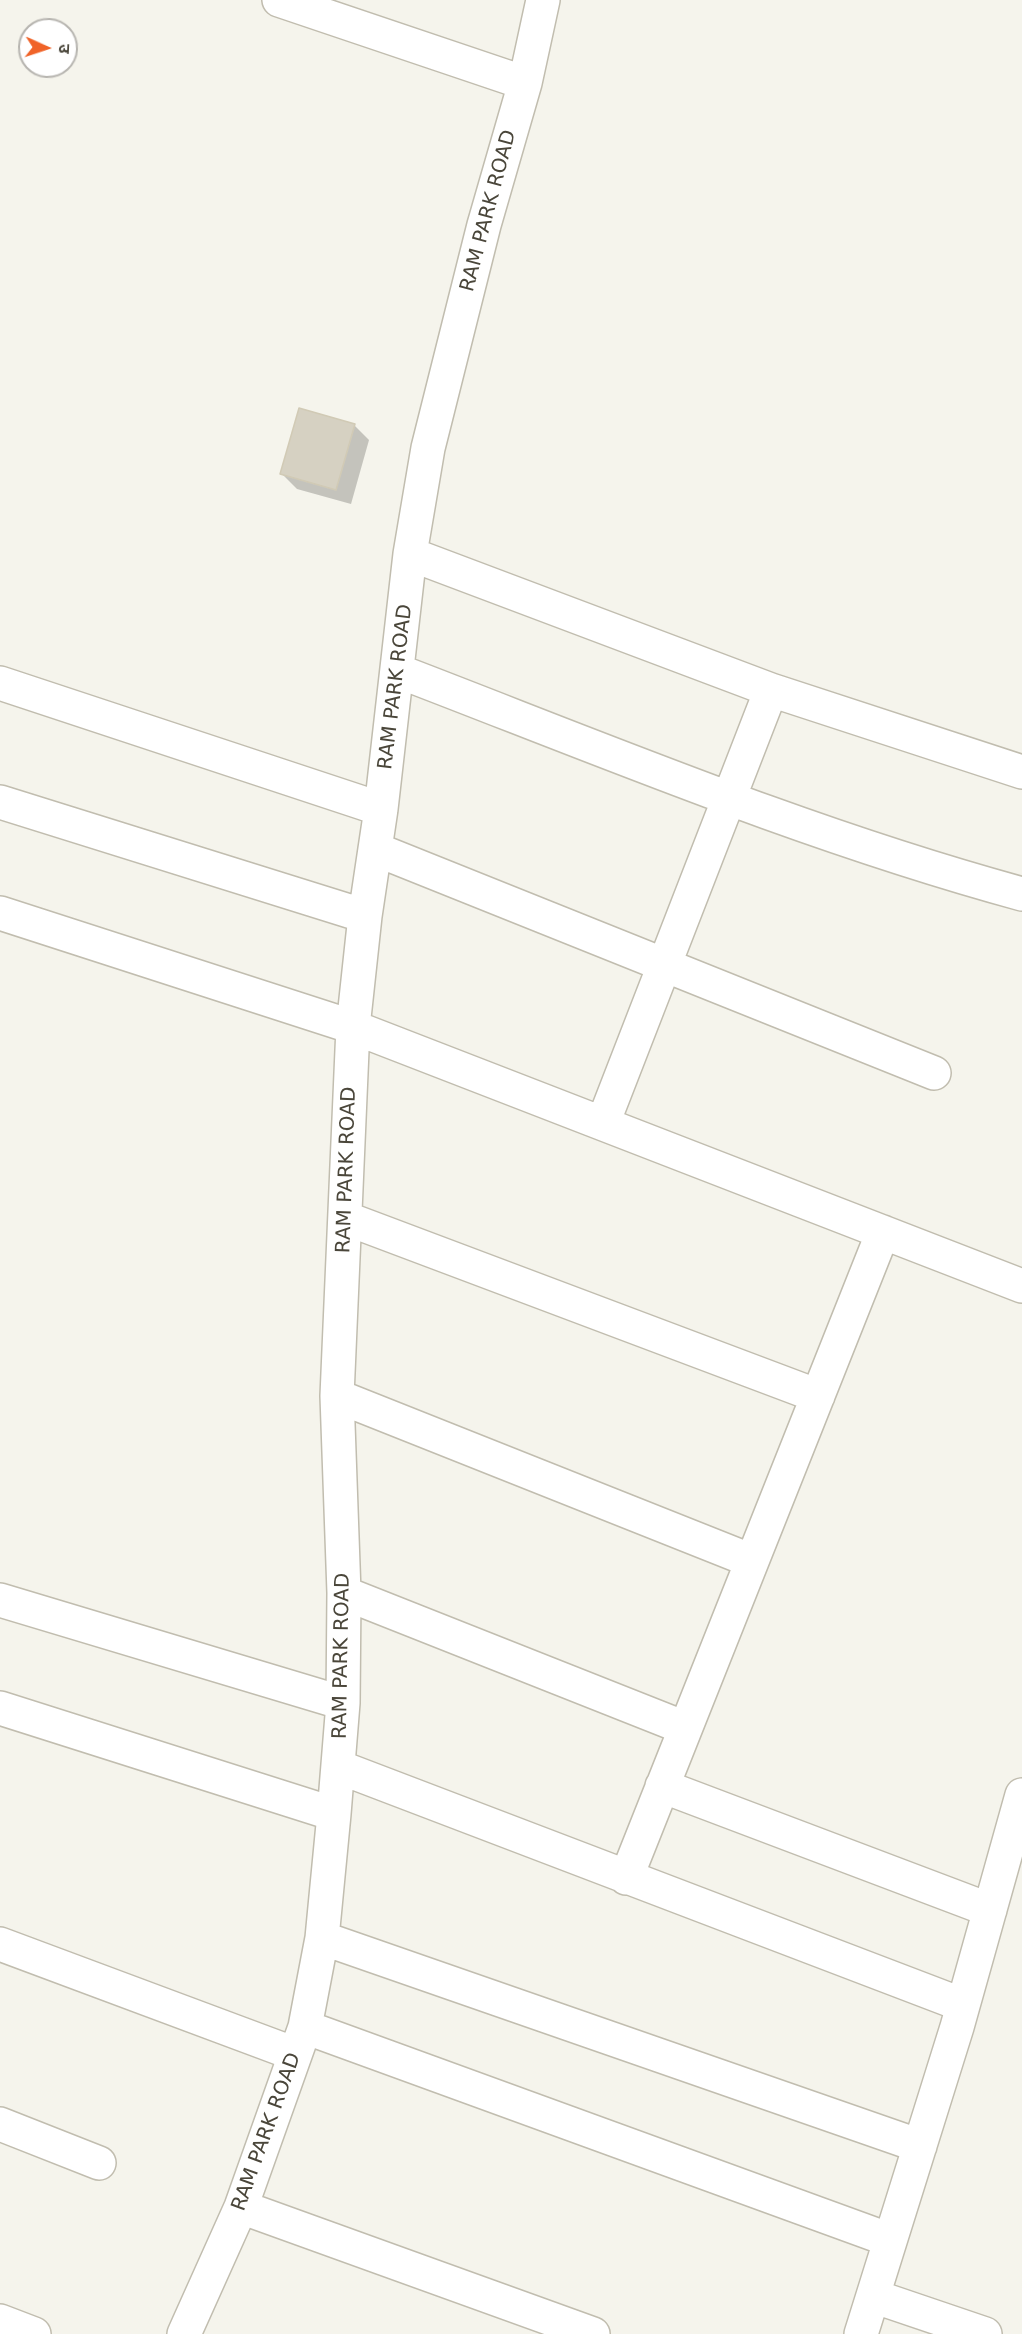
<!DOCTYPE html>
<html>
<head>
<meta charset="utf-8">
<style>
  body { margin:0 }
  #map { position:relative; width:1022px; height:2334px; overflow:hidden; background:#f5f4ec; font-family:"DejaVu Sans","Noto Sans Devanagari",sans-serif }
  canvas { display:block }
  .north { position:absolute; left:18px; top:18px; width:60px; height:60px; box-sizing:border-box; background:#fff; border:2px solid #b7b5b0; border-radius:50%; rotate:93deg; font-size:16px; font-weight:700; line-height:24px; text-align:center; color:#4a463a }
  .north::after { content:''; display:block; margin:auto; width:21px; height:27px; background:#f06328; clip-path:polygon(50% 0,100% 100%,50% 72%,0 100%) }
</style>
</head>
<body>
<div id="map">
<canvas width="1022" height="2334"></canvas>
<div class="north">उ</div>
</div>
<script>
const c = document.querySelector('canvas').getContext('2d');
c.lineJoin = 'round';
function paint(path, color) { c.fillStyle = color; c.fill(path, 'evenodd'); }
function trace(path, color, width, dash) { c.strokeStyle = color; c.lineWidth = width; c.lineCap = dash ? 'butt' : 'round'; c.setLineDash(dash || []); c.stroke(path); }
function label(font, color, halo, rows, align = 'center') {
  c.font = font + ' "DejaVu Sans",sans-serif'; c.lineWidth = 4.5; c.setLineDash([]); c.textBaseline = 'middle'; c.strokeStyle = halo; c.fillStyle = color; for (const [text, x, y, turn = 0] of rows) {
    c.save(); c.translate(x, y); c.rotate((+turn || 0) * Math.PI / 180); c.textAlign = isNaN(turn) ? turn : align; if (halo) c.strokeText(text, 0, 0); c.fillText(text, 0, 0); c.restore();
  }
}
paint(new Path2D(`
  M354,425l15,15 -18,64 -54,-15 -15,-15z`), '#0003');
const building = new Path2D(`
  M299,408l56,16 -19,66 -56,-16z`);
paint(building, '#d6d1c2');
trace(building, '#d1cab5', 1.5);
const minor = new Path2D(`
  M279,0l246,83
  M410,554l361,136 251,82
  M398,671c206,79 411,165 624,223
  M0,683l381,126
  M0,802l365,114
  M375,849l559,224
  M0,913l353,114 669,259
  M603,1123l168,-433
  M345,1218l473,178
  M337,1396l415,165
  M344,1593l341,135
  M0,1600l343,103
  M0,1708l334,106
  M339,1767l624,238
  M662,1786l328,124
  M626,1878l257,-646
  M322,1938l598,208
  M0,1944l295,110
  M305,2027l585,213
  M0,2124l99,39
  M241,2207l352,127
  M873,2296l112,38
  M0,2321l34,13
  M184,2334l57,-127 64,-180 17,-89 12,-124 9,-111 1,-110 -7,-197 16,-369 12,-111 16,-107 29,-255 18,-106 56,-223 41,-142 18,-83
  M861,2334l96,-307 65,-232`);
trace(minor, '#c1bdaf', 36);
trace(minor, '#fff', 33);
label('20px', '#4a463a', '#fff', [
  ["RAM PARK ROAD",489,211,-75],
  ["RAM PARK ROAD",396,687,-83],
  ["RAM PARK ROAD",347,1170,-88],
  ["RAM PARK ROAD",342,1656,-89],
  ["RAM PARK ROAD",267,2132,-70]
]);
</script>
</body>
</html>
